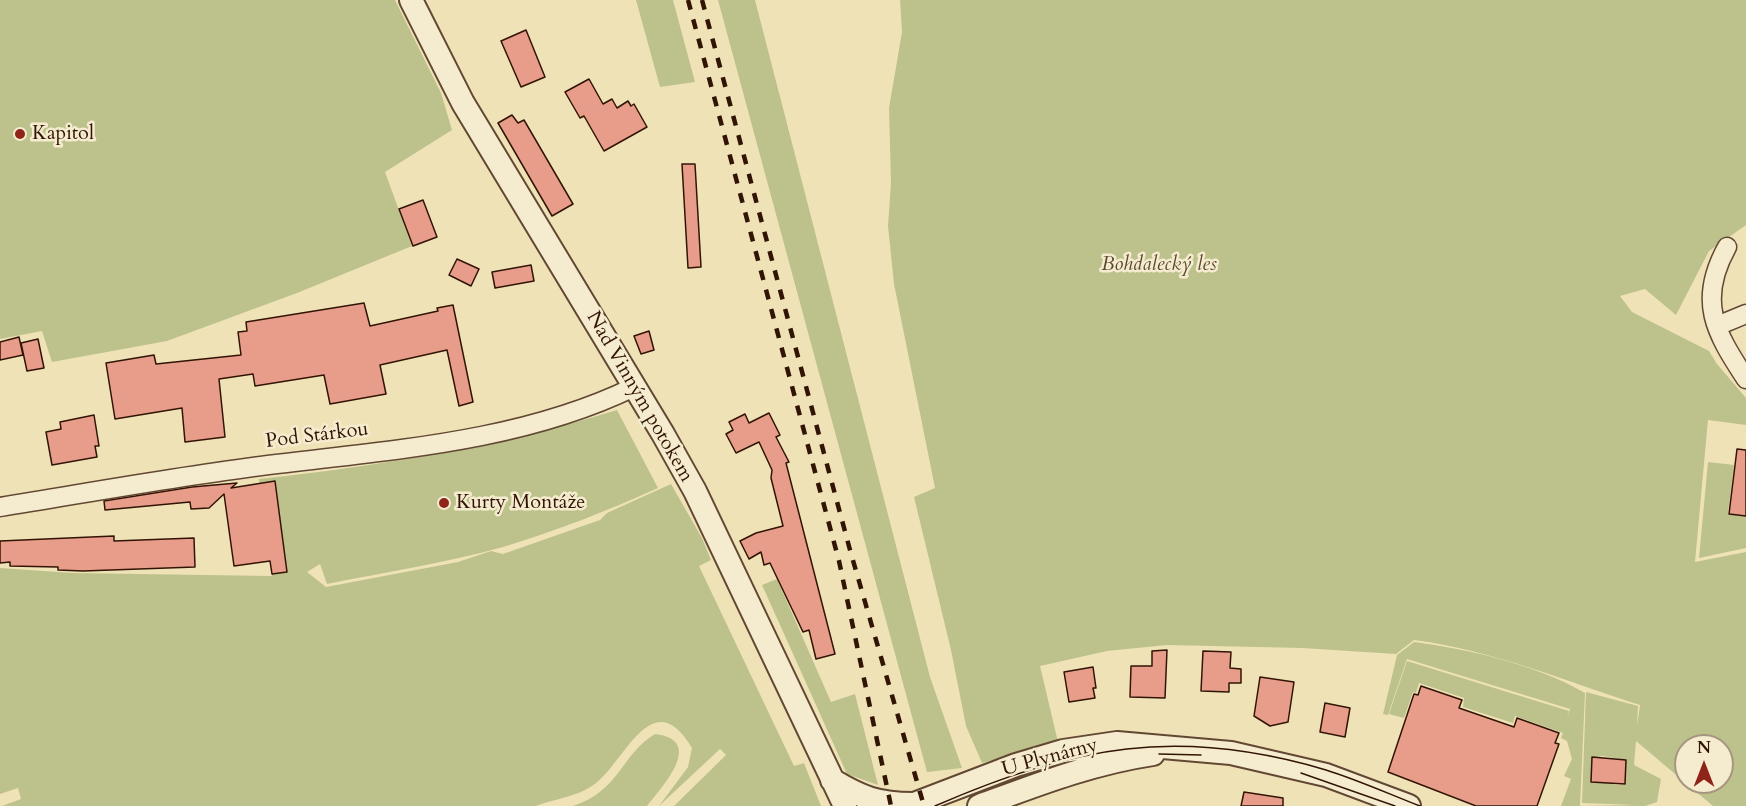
<!DOCTYPE html>
<html>
<head>
<meta charset="utf-8">
<style>
  body { margin:0 }
  #map { position:relative; width:1746px; height:806px; overflow:hidden; background:#f0e2b7; font-family:Cardo,serif }
  canvas { display:block }
  .north { position:absolute; left:1674px; top:734px; width:60px; height:60px; box-sizing:border-box; background:#f5ecd0; border:2px solid #a7967f; border-radius:50%; rotate:0deg; font-size:16px; font-weight:700; line-height:24px; text-align:center; color:#321405 }
  .north::after { content:''; display:block; margin:auto; width:21px; height:27px; background:#8f2418; clip-path:polygon(50% 0,100% 100%,50% 72%,0 100%) }
</style>
</head>
<body>
<div id="map">
<canvas width="1746" height="806"></canvas>
<div class="north">N</div>
</div>
<script>
const c = document.querySelector('canvas').getContext('2d');
c.lineJoin = 'round';
function paint(path, color) { c.fillStyle = color; c.fill(path, 'evenodd'); }
function trace(path, color, width, dash) { c.strokeStyle = color; c.lineWidth = width; c.lineCap = dash ? 'butt' : 'round'; c.setLineDash(dash || []); c.stroke(path); }
function label(font, color, halo, rows, align = 'center') {
  c.font = font + ' Cardo,serif'; c.lineWidth = 5; c.setLineDash([]); c.textBaseline = 'middle'; c.strokeStyle = halo; c.fillStyle = color; for (const [text, x, y, turn = 0] of rows) {
    c.save(); c.translate(x, y); c.rotate((+turn || 0) * Math.PI / 180); c.textAlign = isNaN(turn) ? turn : align; if (halo) c.strokeText(text, 0, 0); c.fillText(text, 0, 0); c.restore();
  }
}
paint(new Path2D(`
  M0,0h395l46,93 11,37 -67,42 27,74 -115,47 -130,48 -115,21 -10,-31 -42,8z
  M636,0h37l22,82 -35,5z
  M718,0h37l175,677 32,91 -35,4z
  M900,0h846v225l-37,26 -33,64 -31,-26 -25,7 12,16 77,39 8,13 29,34v27l-38,-5 -13,142 51,-10v254h-33l-77,-65 -2,24 27,14 -4,23 -12,4h-63l54,-1 -54,-2 4,-111 52,14 -1,20 3,-21c-75,-24 -148,-55 -226,-65l-18,14 -94,-6 -135,-3 -60,6 -67,15 18,76 -76,21 -16,-37 -15,-76 -37,-153 21,-9 -41,-204 -6,-58 3,-43 -2,-75 13,-76zM1686,746h36v36h-36zM1602,756l24,4 -1,25h-11v-3h-23l1,-24z
  M617,410l41,78c-51,23 -102,43 -155,59 -57,16 -117,25 -176,37l-7,-20 -13,8 19,15 132,-25 33,-11 12,3 97,-34 7,-7 64,-29 31,54 9,22 -12,6 95,200 10,-3 17,43h-147l52,-51 -6,-6 -61,57 29,-39 4,-19c-39,-66 -66,11 -96,35 -18,14 -39,15 -60,23h-534l19,-7 -3,-11 -18,6v-226l73,5 199,3 -13,-97c120,-13 243,-33 358,-69z
  M1708,462l26,3 -6,48 18,2v33l-47,10z
  M777,579l54,123 24,-8 23,91 -31,-11 -85,-189z
  M1414,642c54,7 124,23 171,51l-5,113h-19l10,-27 -7,-3 8,-17 -5,-18 -6,-3 2,-5 -48,-17 -2,7 -50,-16 1,-9 -45,-15 -3,10 -3,-1 -9,26 -15,-4 18,-53 162,50 -2,8 3,-10 -163,-50 -19,56 -5,-1 14,-59z
  M655,734c51,6 7,53 -8,72h-74c48,-16 48,-52 82,-72z`), '#bdc28c');
const building = new Path2D(`
  M526,30l19,47 -24,10 -20,-46z
  M589,79l14,25 9,-5 5,9 11,-7 3,5 3,-2 13,23 -43,24 -20,-35 -4,2 -15,-26z
  M512,115l6,8 6,-3 49,84 -21,12 -54,-93z
  M682,164h13l6,103 -13,1z
  M423,200l14,37 -24,9 -14,-37z
  M457,259l22,10 -8,17 -22,-11z
  M531,265l3,16 -39,7 -3,-16z
  M364,303l6,23 68,-15 -1,-3 16,-3 20,97 -14,4 -12,-56 -67,15 6,29 -56,10 -6,-29 -69,11 -2,-12 -34,5 6,58 -40,5 -3,-34 -67,11 -9,-56 48,-8 2,9 85,-9 -3,-23 9,-1 -1,-9z
  M649,331l5,19 -13,4 -7,-18z
  M19,337l4,18 -23,5v-18z
  M38,339l6,29 -17,3 -6,-28z
  M769,413l11,22 -4,2 13,25 -3,1 49,191 -19,5 -7,-29 -6,2 -33,-69 -6,2 -3,-13 -12,7 -9,-18 16,-8 27,-7 -12,-48 1,-8 -13,-28 -23,11 -10,-19 7,-4 -4,-8 16,-8 4,9z
  M94,415l5,31h-4l2,11 -45,8 -6,-33 15,-3 -1,-7z
  M1737,449l9,1v66l-17,-2z
  M275,481l12,91 -15,2 -2,-13 -36,5 -10,-72 -15,14 -18,1 -1,-7 -85,8 -1,-9 88,-14 45,-4 -6,5z
  M114,536v5l80,-3 1,29 -112,4 -25,-1v-3l-48,-1v-4l-10,1v-22z
  M1167,650l-2,48 -35,-1 1,-31h21v-15z
  M1203,651l28,1 -1,16 11,1v14h-12v9l-28,-1z
  M1093,667l3,21h-3l2,10 -26,4 -5,-30z
  M1260,677l34,5 -6,40 -18,4 -16,-10z
  M1421,686l41,14 -3,8 55,19 3,-9 42,15 -4,10 4,1 -22,62h-61l-88,-34 26,-78 4,1z
  M1325,703l25,5 -5,29 -25,-5z
  M1592,757l34,3 -1,24 -34,-2z
  M1244,792l39,6v8h-42z`);
paint(building, '#e79d8a');
trace(building, '#321405', 1.5);
const minor = new Path2D(`
  M1727,247c-30,54 -12,85 19,132
  M1717,326l29,-12
  M0,507c87,-14 174,-30 261,-41 126,-16 258,-23 373,-79`);
const tertiary = new Path2D(`
  M411,0l52,103 200,331 32,57 150,315
  M832,780c30,18 46,24 81,24
  M909,806l107,-41 47,-14 54,-8 114,10 95,22 83,31
  M979,806c57,-21 113,-43 174,-52`);
trace(minor, '#624832', 21);
trace(tertiary, '#624832', 26);
trace(minor, '#f5ecd0', 18);
trace(tertiary, '#f5ecd0', 22);
trace(new Path2D(`
  M1159,754l42,1
  M1301,773l94,33
  M935,806c138,-60 243,-80 391,-36 32,10 63,24 94,36`), '#321405', 1.5);
trace(new Path2D(`
  M688,0l151,561 52,245
  M702,0l148,550 74,256`), '#321405', 4.5, [10, 10]);
for (const [x, y, r, color] of [
  [20,134,6,"#8f2418"],
  [444,503,6,"#8f2418"]
]) { const dot = new Path2D(); dot.arc(x, y, r, 0, 2 * Math.PI); c.fillStyle = color; c.fill(dot); trace(dot, '#f5ecd0', 2); }
label('20px', '#321405', '#f5ecd0', [
  ["Kapitol",32,134],
  ["Kurty Montáže",456,503]
], 'left');
label('italic 20px', '#5c482e', '#f5ecd0', [
  ["Bohdalecký les",1159,265]
]);
label('20px', '#321405', '#f5ecd0', [
  ["Nad Vinným potokem",639,397,60],
  ["Pod Stárkou",317,436,-7],
  ["U Plynárny",1050,758,-15]
]);
</script>
</body>
</html>
